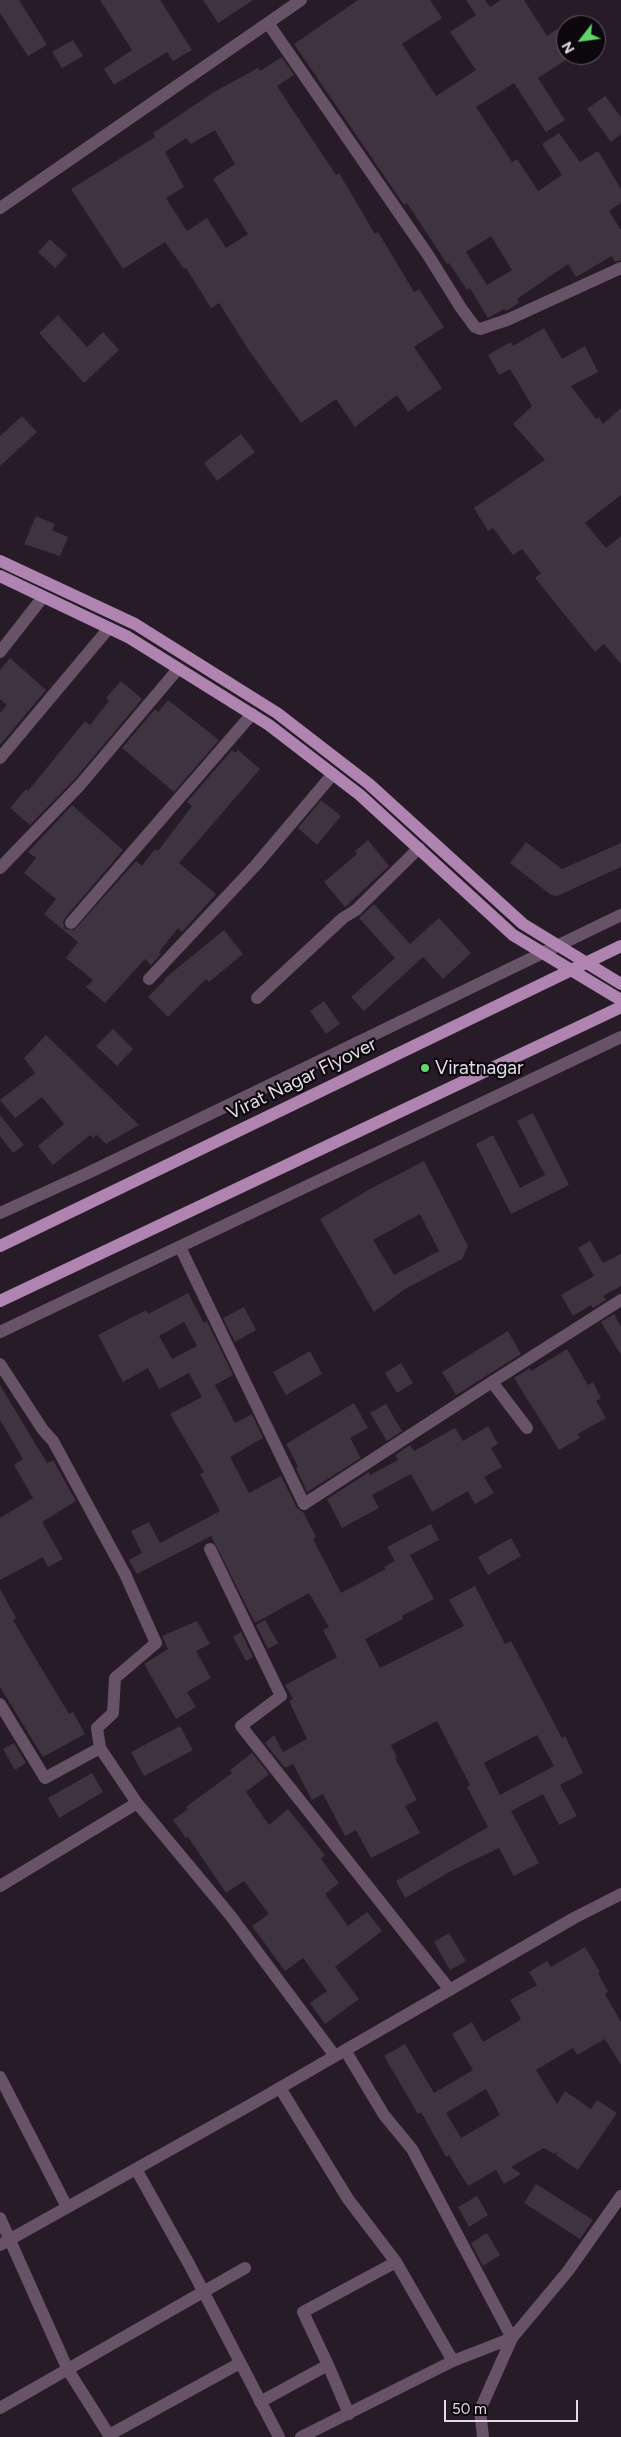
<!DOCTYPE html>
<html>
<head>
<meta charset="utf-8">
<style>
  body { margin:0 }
  #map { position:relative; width:621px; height:2437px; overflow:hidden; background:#261b27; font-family:Figtree,sans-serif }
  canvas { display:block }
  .north { position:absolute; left:556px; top:15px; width:50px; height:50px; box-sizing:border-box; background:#0c080d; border:1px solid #625d63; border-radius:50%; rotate:240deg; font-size:14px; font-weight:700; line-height:20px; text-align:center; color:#e3dce4 }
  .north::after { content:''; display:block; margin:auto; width:18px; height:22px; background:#61d56a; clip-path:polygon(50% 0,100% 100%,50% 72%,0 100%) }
  .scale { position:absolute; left:444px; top:2400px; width:134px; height:22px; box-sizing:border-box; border:2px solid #e3dce4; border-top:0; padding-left:6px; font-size:15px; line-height:18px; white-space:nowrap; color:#e3dce4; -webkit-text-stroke:4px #0c080d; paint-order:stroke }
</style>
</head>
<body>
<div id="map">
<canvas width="621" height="2437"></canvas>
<div class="north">N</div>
<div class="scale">50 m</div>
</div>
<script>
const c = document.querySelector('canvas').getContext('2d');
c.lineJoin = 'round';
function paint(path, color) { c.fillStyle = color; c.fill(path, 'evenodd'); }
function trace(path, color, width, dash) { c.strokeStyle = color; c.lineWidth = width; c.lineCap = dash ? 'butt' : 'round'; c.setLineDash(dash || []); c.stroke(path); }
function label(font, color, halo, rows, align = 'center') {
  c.font = font + ' Figtree,sans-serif'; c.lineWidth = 4.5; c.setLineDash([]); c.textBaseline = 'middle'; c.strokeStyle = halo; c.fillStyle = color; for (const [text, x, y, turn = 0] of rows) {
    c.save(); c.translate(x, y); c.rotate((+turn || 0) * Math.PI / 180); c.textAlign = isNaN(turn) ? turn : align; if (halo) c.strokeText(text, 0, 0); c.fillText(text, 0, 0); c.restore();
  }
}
paint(new Path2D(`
  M0,0h19l28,45 -19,11 -28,-43z
  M100,0h60l32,50 -19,11 -6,-9 -53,33 -10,-16 28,-19z
  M203,0h50l-35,23z
  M358,0h72l12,18 -40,26 34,52 40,-26 -26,-38 26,-17 -10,-15h19l5,7 11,-7h23l23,36 10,-7 9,14v17l-28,18 27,42 -19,12 -32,-49 -38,24 36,55 5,-3 21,32 24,-16 -20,-31 17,-11 21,29 18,-11 23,38v14l-12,8 12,19v30l-6,2 -3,-6 -36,21 -8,-13 -51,35 2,4 -13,8 -2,-2 -16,9 -18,-30 -3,2 -18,-27 -2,1 -40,-61 -3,2 -110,-161zM491,236l21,34 -25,15 -21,-33z
  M73,40l10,16 -21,12 -10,-16z
  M282,57l12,18 -17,11 59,89 3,-2 36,61 3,-2 36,60 5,-3 25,38 -30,20 28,41 -34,24 -11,-17 -42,32 -19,-28 -35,24 -51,-71 -31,-49 -8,5 -25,-40 -2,1 -19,-27 -42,27 -52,-80 84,-52 -2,-4 61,-41 44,-24 2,3zM215,130l20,34 -22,15 35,55 -22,14 -19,-30 -20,13 -21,-33 18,-11 -19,-35 21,-14 5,6z
  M605,96l16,21v17l-10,8 -24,-33z
  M50,239l17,16 -12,13 -17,-16z
  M58,315l29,32 16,-15 16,18 -35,33 -45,-50z
  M544,328l18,31 23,-13 13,26 -27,14 25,33 3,-2 4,7 18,-16v87l-36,28 21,25 15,-12v128l-17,-20 -9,8 -60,-74 6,-5 -19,-24 -9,6 -20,-27 -5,3 -14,-23 71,-48 -32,-36 19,-18 -22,-37 -11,6 -11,-20 23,-13 2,4z
  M22,416l15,16 -37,34v-30z
  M241,434l14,18 -38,29 -13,-18z
  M36,516l19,8 -3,6 16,7 -8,19 -36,-12z
  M10,658l36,32 -46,55v-32l7,-8 -7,-6v-29z
  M121,681l21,18 -68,81 -44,45 -20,-17 16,-19 2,2 57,-70 5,4 19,-24 -3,-3z
  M168,700l51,40 -45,52 -52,-44 33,-39 3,3z
  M232,750l3,3 3,-3 22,19 -81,94 37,31 -34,38 -4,-4 -19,24 2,2 -10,11 -6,-6 -40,44 -19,-16 7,-7 -27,-22 12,-16 -34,-28 12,-15 -32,-26 12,-15 -8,-6 44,-47 51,45 -58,68 -2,4 2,7 9,1 62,-69 6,5 13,-17 3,2 34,-45 -5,-4z
  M321,800l20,16 -24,29 -19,-17z
  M368,840l21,26 -44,41 -21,-25 33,-28 -2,-3z
  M526,842l36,27 59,-26v24l-64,29 -6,-1 -41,-32z
  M374,904l36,40 29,-26 32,35 -28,26 -20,-22 -59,54 -13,-14 44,-39 -36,-40z
  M224,930l19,24 -34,28 -3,-3 -38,38 -20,-20 17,-17 -1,-1z
  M324,1001l16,23 -14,10 -16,-23z
  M113,1029l20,20 -16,17 -21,-20z
  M46,1035l93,90 -33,19 -9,-9 -4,3 -3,-3 -37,30 -15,-19 26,-22 -22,-27 -27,21 -15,-18 35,-27 -11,-15z
  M533,1113l36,72 -58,29 -35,-70 17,-9 27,53 25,-13 -28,-54z
  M0,1115l24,30 -11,8 -13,-17z
  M424,1161l44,85 -6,13 -57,30 -31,23 -54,-93 50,-30zM420,1214l19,37 -45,24 -21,-35z
  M590,1241l13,22 18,-9v32l-18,10 3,4 -13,8 -2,-3 -18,11 -12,-21 33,-19 -16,-28z
  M188,1293l16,30 3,-2 26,54 -18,10 20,38 17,-9 11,24 -33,19 19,36 32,-17 16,32 6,4 13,25 -3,2 28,54 45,-24 -2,-2 11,-6 -8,-14 44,-23 8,16 -29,15 24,44 -32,17 1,3 -38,20 15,29 84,-42 -15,-26 26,-14 30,58 6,-3 51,97 3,-2 18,37 -23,12 17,31 -18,9 -16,-31 -32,17 28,52 -25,13 -15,-28 -48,23 -46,27 -9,-17 92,-54 -21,-40 3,-2 -33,-64 -46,24 6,12 -2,1 22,42 -12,6 15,27 -49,25 -15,-28 -11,6 -22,-42 -11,6 -19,-36 -8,4 -20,-25 9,-8 9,17 24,-13 -18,-38 4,-2 -8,-14 52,-28 -14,-27 6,-3 -20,-34 -54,30 -44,-87 -74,38 -8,-14 13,-7 -11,-22 18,-9 11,21 60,-32 -20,-37 4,-2 -34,-58 32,-17 -13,-24 -30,16 -11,-21 -25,14 -25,-47 48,-25 2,4zM184,1322l13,24 -25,13 -13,-23zM537,1735l17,31 -54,29 -16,-32z
  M244,1307l12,23 -21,12 -12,-24z
  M614,1314l7,13v28l-20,-33z
  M508,1331l13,23 -65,41 -14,-23z
  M567,1349l21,36 5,-3 8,16 -5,3 10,17 -28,16 2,4 -21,12 -45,-72 16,-10 1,3z
  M310,1351l12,23 -36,21 -13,-23z
  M401,1363l12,20 -16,10 -12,-20z
  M0,1385l47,78 6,-3 23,41 -34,21 21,37 -15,8 -5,-10 -43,23v-62l33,-20 -19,-33 9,-6 -23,-39z
  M354,1403l14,25 -18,10 11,20 -54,34 -11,-24 2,-2 -12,-22z
  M386,1404l16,27 -15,10 -17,-28z
  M488,1426l10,18 -7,4 11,19 -18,10 10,16 -19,11 -7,-13 -36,21 -21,-38 -39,21 7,13 -37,20 -15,-29 42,-27 1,3 28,-15 -3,-5 15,-10 4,6 41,-23 8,13z
  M511,1538l10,18 -33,19 -10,-18z
  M0,1589l16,29 -3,2 21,36 35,58 4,-2 12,22 -42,23 -43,-70z
  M265,1620l13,23 -10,6 -12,-24z
  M197,1621l13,23 -14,7 15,27 -24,14 9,15 -20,12 -32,-55 24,-15 -6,-13z
  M241,1632l12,25 -7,4 -13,-24z
  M180,1726l13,24 -49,26 -13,-24z
  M14,1743l12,20 -11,7 -12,-21z
  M252,1753l17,21 -23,18 23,33 19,-16 37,46 -4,4 18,24 -14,11 23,32 19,-14 15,19 -47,36 24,32 -34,25 -15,-21 17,-12 -24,-33 -18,13 -33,-45 17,-12 -25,-33 -18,12 -38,-56 -2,1 -13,-18 15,-11 -2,-2 46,-34 -2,-3z
  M92,1773l11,19 -44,26 -11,-20z
  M449,1933l17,28 -16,9 -16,-28z
  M585,1947l15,25 -2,1 10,19 -3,2 16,28v43l-16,-26 -28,16 -4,-7 -37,22 21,34 8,-13 26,18 6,-9 20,13 -39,57 -22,-15 2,-3 -4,2 -10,-6 -33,19 10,7 -17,10 -8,-14 -28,16 -19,-31 -3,2 -25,-45 -3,2 -34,-58 21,-12 29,49 39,-23 -21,-36 20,-12 11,20 36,-21 2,-2 -11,-19 27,-15 -8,-13 18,-11 4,6zM486,2089l14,26 -39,23 -15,-25z
  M536,2184l57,36 -13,19 -56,-36z
  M477,2196l11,19 -19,12 -11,-20z
  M487,2233l13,22 -17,11 -12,-23z`), '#3f333f');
trace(new Path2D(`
  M268,23l160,232 33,53 14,19 5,2 27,-9 114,-52
  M0,208l301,-208
  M0,652l43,-55
  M0,758l109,-130
  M0,868l80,-83 98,-116
  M71,923l181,-209
  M149,979l107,-114 77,-91
  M257,998l86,-80 13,-8 63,-62
  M0,1213l90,-41 531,-257
  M180,1247l124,257 188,-122
  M0,1332l621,-295
  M0,1364l43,66 10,11 72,133 31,69 -41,35 -2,35 -16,15 3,20
  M527,1428l-35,-46 129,-82
  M210,1549l71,147 -40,30 209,264
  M0,1704l45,74 55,-30 37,55
  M0,1886l137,-83 93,112 105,141
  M345,2050l39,65 28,34 100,189 -32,72 3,27
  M0,2077l67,130
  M280,2088l68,111 48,63 57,99
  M136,2169l53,95 90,173
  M0,2218l68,152 41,65 131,-72
  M0,2245l252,-141 322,-186 47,-24
  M328,2365l21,49
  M260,2402l68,-37 -25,-53 93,-50
  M0,2408l245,-140
  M301,2437l152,-76 59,-23 56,-67 53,-75`), '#675268', 12);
trace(new Path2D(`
  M0,561l135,63 142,89 92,71 154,140 98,60
  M0,576l128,61 141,88 91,70 153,140 108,65
  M0,1246l621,-300
  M0,1301l621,-294`), '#af84b1', 12);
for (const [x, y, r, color] of [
  [425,1068,5,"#61d56a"]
]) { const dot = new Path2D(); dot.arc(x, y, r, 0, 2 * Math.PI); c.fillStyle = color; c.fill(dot); trace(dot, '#0c080d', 2); }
label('19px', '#e3dce4', '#0c080d', [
  ["Viratnagar",435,1068]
], 'left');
label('19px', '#e3dce4', '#0c080d', [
  ["Virat Nagar Flyover",302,1079,-26]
]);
</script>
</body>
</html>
